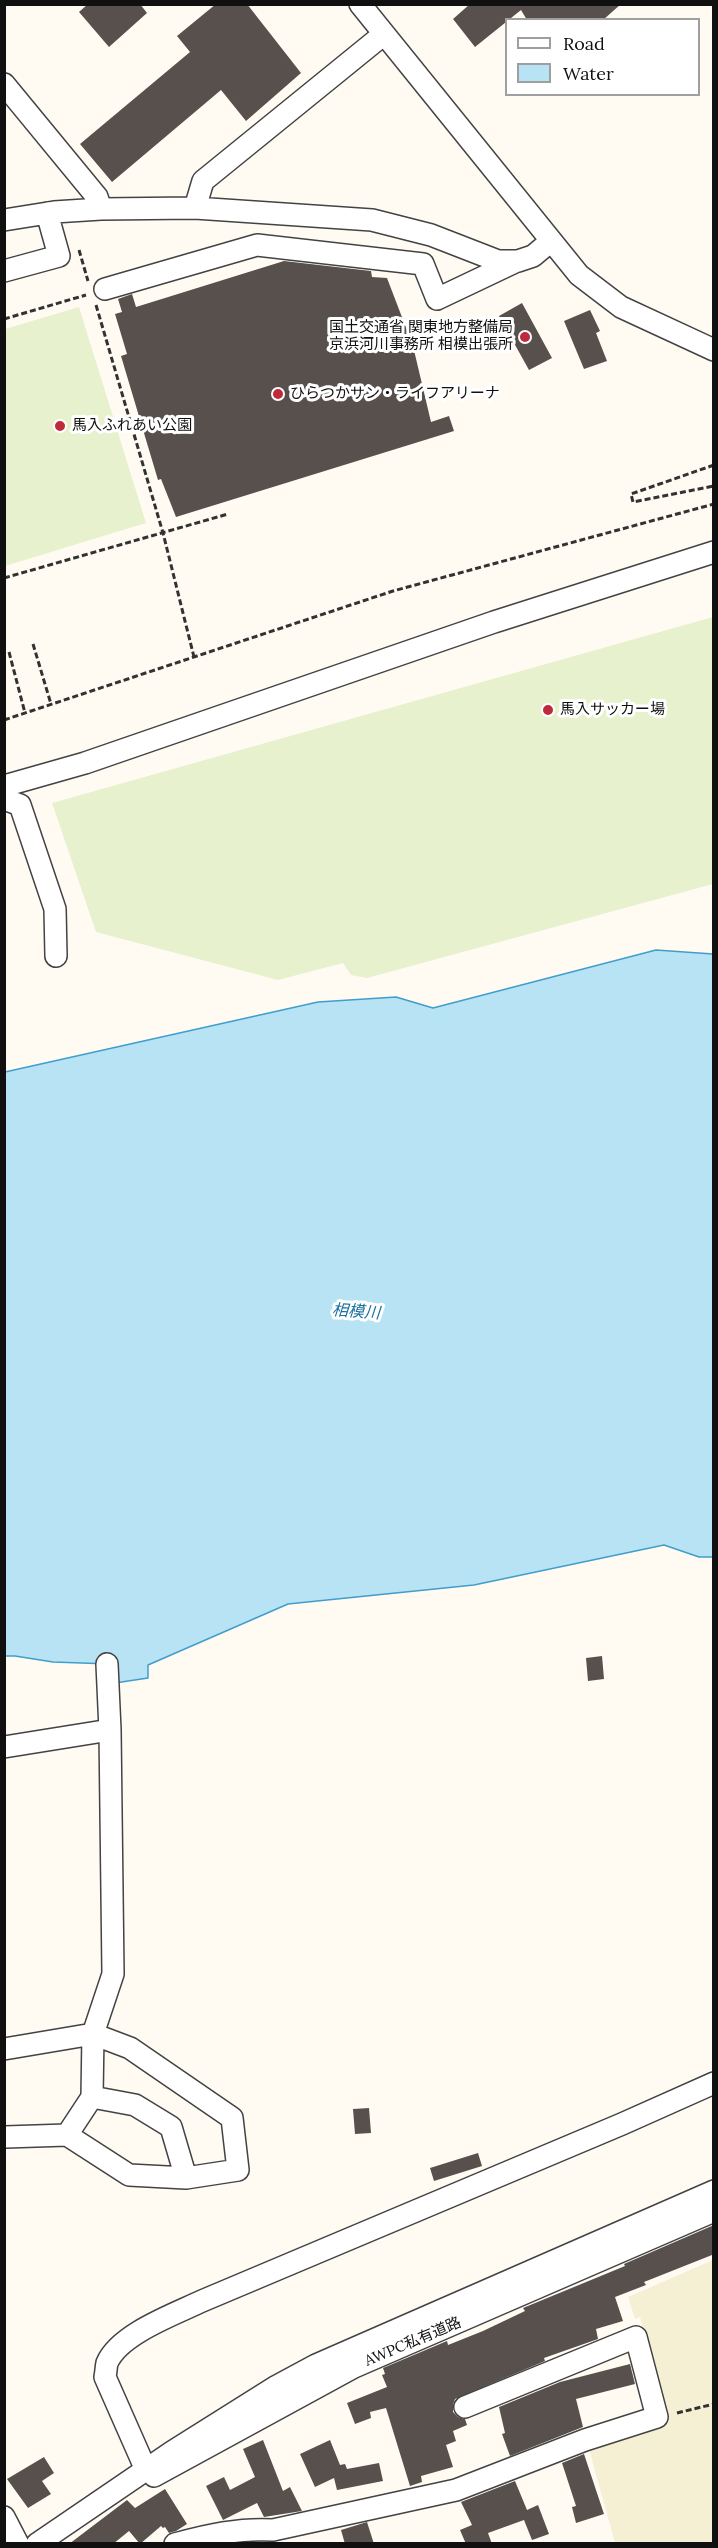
<!DOCTYPE html>
<html>
<head>
<meta charset="utf-8">
<style>
  body { margin:0 }
  #map { position:relative; width:718px; height:2548px; overflow:hidden; background:#fffbf3; font-family:Lora,serif }
  canvas { display:block }
  .frame { position:absolute; inset:0; border:6px solid #101010; pointer-events:none }
  .legend { position:absolute; left:505px; top:18px; width:195px; height:78px; box-sizing:border-box; background:#fff; border:2px solid #9f9f9f; margin:0; padding:8px 10px; list-style:none; font-size:18px; color:#101010 }
  .legend li { display:flex; align-items:center; gap:12px; height:30px }
  .legend b { width:30px; border:2px solid #9f9f9f }
</style>
</head>
<body>
<div id="map">
<canvas width="718" height="2548"></canvas>
<div class="frame"></div>
<ul class="legend">
<li><b style="height:8px;background:#fff"></b>Road</li>
<li><b style="height:16px;background:#b8e3f5"></b>Water</li>
</ul>
</div>
<script>
const c = document.querySelector('canvas').getContext('2d');
c.lineJoin = 'round';
function paint(path, color) { c.fillStyle = color; c.fill(path, 'evenodd'); }
function trace(path, color, width, dash) { c.strokeStyle = color; c.lineWidth = width; c.lineCap = dash ? 'butt' : 'round'; c.setLineDash(dash || []); c.stroke(path); }
function label(font, color, halo, rows, align = 'center') {
  c.font = font + ' Lora,"Noto Sans JP",serif'; c.lineWidth = 6; c.setLineDash([]); c.textBaseline = 'middle'; c.strokeStyle = halo; c.fillStyle = color; for (const [text, x, y, turn = 0] of rows) {
    c.save(); c.translate(x, y); c.rotate((+turn || 0) * Math.PI / 180); c.textAlign = isNaN(turn) ? turn : align; if (halo) c.strokeText(text, 0, 0); c.fillText(text, 0, 0); c.restore();
  }
}
paint(new Path2D(`
  M713,2260v283h-98l-27,-98 80,-24 -28,-104 -5,2 -7,-22z`), '#f5efd3');
paint(new Path2D(`
  M79,307l67,216 -141,43v-237z
  M713,617v267l-346,94 -16,-3 -8,-12 -65,17 -182,-48 -44,-129z`), '#e7f1ce');
const water = new Path2D(`
  M656,950l57,4v603h-14l-35,-12 -190,40 -186,19 -140,61v13l-33,5 -5,-19 -57,-2 -38,-6h-10v-584l313,-70 78,-5 37,11z`);
paint(water, '#b8e3f5');
trace(water, '#409ecb', 1.5);
paint(new Path2D(`
  M88,4h52l7,9 -38,34 -30,-35z
  M216,4h31l54,69 -55,48 -25,-31 -109,92 -32,-38 110,-92 -13,-16z
  M470,4h151l-18,16h-76l-6,-10 -46,37 -22,-28z
  M284,261l87,10 1,6 15,1 26,68 18,76 18,-6 5,15 -278,86 -15,-38 -3,1 -37,-124 6,-2 -12,-40 7,-2 -4,-13 14,-5 4,13z
  M522,303l30,55 -23,12 -30,-54z
  M590,310l10,21 -4,2 11,28 -23,8 -20,-48z
  M602,1656l2,23 -16,2 -2,-23z
  M369,2108l2,25 -16,1 -2,-25z
  M478,2153l4,13 -48,15 -4,-13z
  M714,2225l-2,30 -68,27 2,3 -31,12 8,24 -27,8 2,10 -54,19 1,3 -90,38 -2,6v7l5,5 7,2 2,6 -14,6 3,10 -10,4 7,22 -32,9 1,6 -12,4 -24,-78 -16,4 1,6 -16,6 -8,-21 40,-16 -5,-12 3,-1 -2,-6 64,-27 1,4 35,-14 42,-20 -2,-3 102,-42 -1,-2z
  M630,2364l5,20 -59,15 7,28 -73,29 -8,-22 3,-1 -6,-26 61,-25z
  M263,2440l20,51 7,-4 12,24 -38,6 -7,-14 -34,17 -17,-34 18,-9 6,13 25,-13 -12,-28z
  M330,2440l10,25 5,-1 2,5 32,-6 4,18 -46,9 -3,-12 -19,9 -15,-33z
  M584,2454l20,60 -28,9 -4,-16 4,-1 -14,-43z
  M44,2457l10,16 -12,8 9,13 -23,14 -21,-29z
  M515,2481l12,29 11,-5 11,29 -17,6 -8,-20 -36,13 4,11h-26l-6,-14 12,-5 -11,-23z
  M165,2489l22,35 -11,7 -7,2 -4,-6 -2,1 -2,-2 -21,18 -11,-13 -16,13h-44l58,-44 8,8z
  M367,2522l7,22h-29l-4,-14z`), '#58504c');
const minor = new Path2D(`
  M360,4l219,271 42,32 93,43
  M4,84l93,113 4,12
  M195,208l8,-27 181,-147
  M4,220l50,-8 47,-3 94,-1 177,12 59,15 67,26h20l15,-5 18,-15
  M4,271l55,-15 -12,-43
  M105,289l152,-44 166,19 14,35 80,-38
  M4,786l81,-23 409,-141 220,-70
  M4,799l16,6 35,104 1,47
  M4,1747l106,-17
  M4,2049l89,-15 20,-60 -3,-244 -3,-66
  M92,2097l43,8 36,22 15,51
  M5,2137l62,-2 62,40 57,3 52,-8 -6,-52 -102,-70 -37,-14 -1,63 -25,38
  M146,2470l-41,-93c1,-4 1,-10 2,-14 12,-29 68,-49 95,-62l420,-177 92,-41
  M154,2476l200,-109 360,-156
  M4,2517l14,27
  M37,2544l135,-92 105,-66 39,-21 398,-174
  M175,2544c33,-9 64,-16 98,-14l183,-40 129,-50 72,-23 -21,-80 -171,70`);
trace(minor, '#434343', 24);
trace(new Path2D(`
  M79,250l9,31
  M96,305l67,228 31,124
  M4,319l82,-24
  M714,465l-83,29 2,8 81,-16
  M4,578l224,-64
  M33,644l18,60
  M9,652l16,61
  M4,720l389,-129 321,-87
  M677,2413l37,-9`), '#323232', 3, [6, 3]);
trace(minor, '#fff', 21);
for (const [x, y, r, color] of [
  [525,337,6,"#be293c"],
  [278,394,6,"#be293c"],
  [60,426,6,"#be293c"],
  [548,710,6,"#be293c"]
]) { const dot = new Path2D(); dot.arc(x, y, r, 0, 2 * Math.PI); c.fillStyle = color; c.fill(dot); trace(dot, '#fff', 2); }
label('15px', '#101010', '#fff', [
  ["国土交通省 関東地方整備局",513,328,"right"],
  ["京浜河川事務所 相模出張所",513,345,"right"],
  ["ひらつかサン・ライフアリーナ",290,394],
  ["馬入ふれあい公園",72,426],
  ["馬入サッカー場",560,710]
], 'left');
label('15px', '#101010', '#fff', [
  ["AWPC私有道路",413,2342,-23]
]);
label('italic 16px', '#1a70a0', '#fff', [
  ["相模川",356,1312,4]
]);
</script>
</body>
</html>
